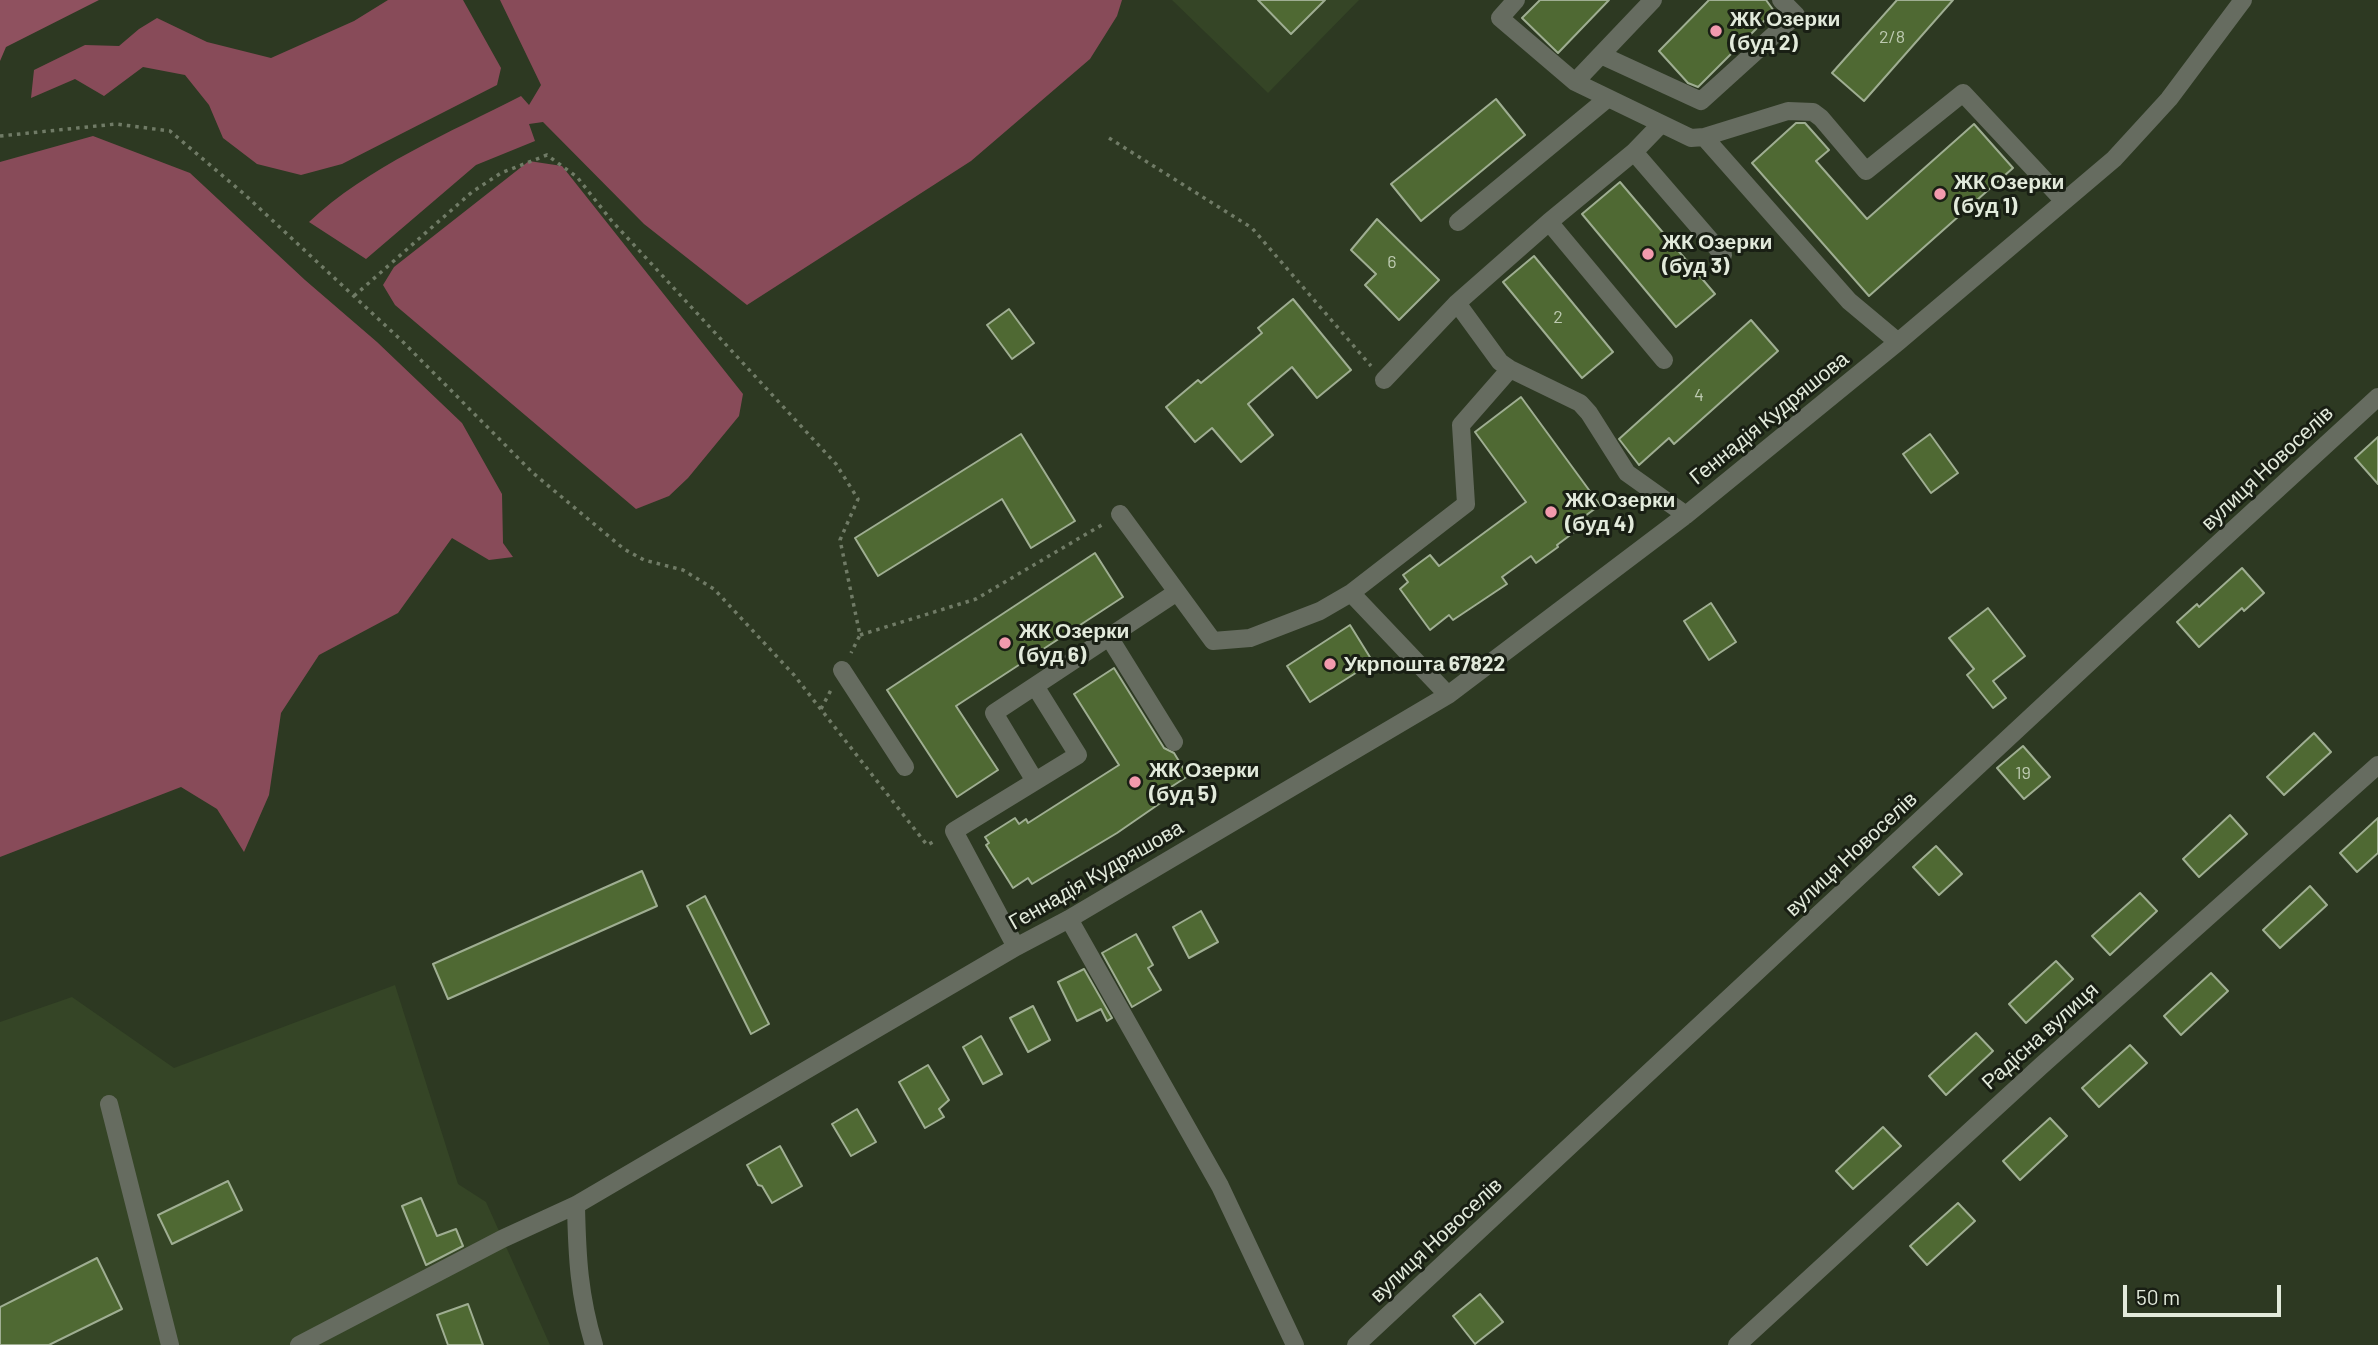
<!DOCTYPE html>
<html>
<head>
<meta charset="utf-8">
<style>
  body { margin:0 }
  #map { position:relative; width:2378px; height:1345px; overflow:hidden; background:#2d3922; font-family:Barlow,sans-serif }
  canvas { display:block }
  .scale { position:absolute; left:2123px; top:1285px; width:158px; height:32px; box-sizing:border-box; border:4px solid #e2eadb; border-top:0; padding-left:9px; font-size:21px; line-height:24px; white-space:nowrap; color:#e2eadb; -webkit-text-stroke:5px #191f14; paint-order:stroke }
</style>
</head>
<body>
<div id="map">
<canvas width="2378" height="1345"></canvas>
<div class="scale">50 m</div>
</div>
<script>
const c = document.querySelector('canvas').getContext('2d');
c.lineJoin = 'round';
function paint(path, color) { c.fillStyle = color; c.fill(path, 'evenodd'); }
function trace(path, color, width, dash) { c.strokeStyle = color; c.lineWidth = width; c.lineCap = dash ? 'butt' : 'round'; c.setLineDash(dash || []); c.stroke(path); }
function label(font, color, halo, rows, align = 'center') {
  c.font = font + ' Barlow,sans-serif'; c.lineWidth = 6; c.setLineDash([]); c.textBaseline = 'middle'; c.strokeStyle = halo; c.fillStyle = color; for (const [text, x, y, turn = 0] of rows) {
    c.save(); c.translate(x, y); c.rotate((+turn || 0) * Math.PI / 180); c.textAlign = isNaN(turn) ? turn : align; if (halo) c.strokeText(text, 0, 0); c.fillText(text, 0, 0); c.restore();
  }
}
paint(new Path2D(`
  M1172,0h187l-91,93z
  M395,985l63,199 28,18 64,143h-550v-323l72,-25 102,71z`), '#354526');
paint(new Path2D(`
  M0,0h99l-93,47 -6,14z`), '#8f515f');
paint(new Path2D(`
  M388,0h75l38,68 -4,17 -155,79 -41,11 -44,-11 -34,-26 -14,-33 -24,-30 -42,-8 -39,29 -29,-17 -44,19 3,-28 51,-25 34,1 20,-17 18,-11 50,24 64,16 83,-37z
  M500,0h622l-5,16 -27,43 -119,102 -224,144 -103,-81 -101,-102 -14,2 6,17 -59,24 -110,94 -57,-37c58,-55 142,-90 212,-126l8,9 12,-20z
  M93,136l97,37 115,107 72,62 85,81 40,71 1,49 10,14 -24,3 -37,-22 -54,75 -79,42 -38,58 -12,82 -25,57 -27,-43 -36,-22 -181,70v-695z
  M529,161l33,5 181,228 -4,22 -51,62 -19,18 -33,13 -241,-204 -12,-20 11,-18z`), '#884b59');
const building = new Path2D(`
  M1258,0h67l-34,34z
  M1540,0h69l-51,53 -36,-35z
  M1709,0h57l8,11 -76,76 -10,-4 -29,-32z
  M1897,0h56l-89,101 -32,-28z
  M1496,99l29,36 -104,86 -30,-37z
  M1796,123h9l24,27 -13,11 51,58 107,-95 39,44 -144,128 -117,-133z
  M1620,182l95,112 -39,33 -94,-113z
  M1377,219l62,61 -40,40 -34,-35 11,-11 -25,-24z
  M1534,256l79,96 -31,26 -79,-96z
  M1293,299l58,71 -34,28 -25,-31 -44,37 25,31 -32,27 -29,-34 -17,14 -29,-35 32,-27 3,3 61,-50 -4,-5z
  M1009,309l25,34 -22,16 -25,-34z
  M1751,320l27,31 -104,93 -5,-6 -30,27 -20,-26z
  M1521,397l79,108 -19,14 4,5 -28,21 1,2 -22,16 -5,-7 -29,21 5,7 -54,36 -4,-5 -19,15 -30,-41 8,-7 -5,-7 27,-20 9,11 87,-64 -51,-70z
  M1021,434l54,87 -44,27 -29,-49 -124,77 -23,-38z
  M1930,434l28,39 -27,20 -28,-39z
  M2378,437v47l-23,-26z
  M1095,553l28,44 -167,109 42,64 -41,27 -70,-107z
  M2242,568l22,25 -20,18 -2,-3 -43,39 -22,-25 20,-18 2,3z
  M1711,603l25,39 -27,18 -25,-39z
  M1988,608l37,48 -32,25 13,17 -13,10 -26,-33 7,-6 -25,-31z
  M1350,625l23,37 -63,40 -23,-36z
  M1114,668l50,80 10,5 14,23 -20,13 4,6 -55,38 -85,51 -4,-6 -15,10 -27,-43 3,-2 -4,-6 30,-19 4,6 7,-5 2,4 91,-58 -45,-71z
  M2314,733l17,19 -47,43 -17,-18z
  M2023,746l27,31 -26,22 -27,-31z
  M2230,815l17,19 -48,43 -16,-18z
  M2378,818v35l-21,19 -17,-19z
  M1936,846l26,28 -23,21 -26,-28z
  M642,871l15,35 -209,93 -15,-35z
  M2310,886l17,19 -47,43 -17,-18z
  M2140,893l17,18 -47,44 -18,-19z
  M705,896l64,128 -18,10 -64,-128z
  M1201,911l17,31 -29,16 -16,-31z
  M1136,934l17,31 -5,3 13,22 -29,17 -30,-54z
  M2056,961l17,18 -47,44 -17,-19z
  M1084,969l28,49 -5,3 -6,-12 -24,12 -19,-39z
  M2211,973l17,18 -47,44 -17,-19z
  M1033,1006l17,34 -22,12 -18,-34z
  M1976,1033l17,18 -47,44 -17,-19z
  M981,1036l21,38 -19,10 -20,-37z
  M2130,1045l17,18 -48,44 -17,-19z
  M928,1065l21,35 -10,9 5,8 -19,11 -26,-46z
  M857,1109l19,33 -25,14 -19,-32z
  M2050,1118l17,18 -47,44 -17,-19z
  M1883,1127l18,19 -48,43 -17,-18z
  M780,1146l22,40 -30,17 -10,-17 -4,-1 -11,-20z
  M228,1181l14,29 -70,34 -14,-29z
  M421,1198l16,38 19,-7 7,17 -37,19 -24,-59z
  M1958,1203l17,18 -48,44 -17,-19z
  M97,1258l25,51 -73,36h-49v-38z
  M1480,1294l23,28 -28,22 -22,-28z
  M468,1304l15,41h-35l-11,-30z`);
paint(building, '#4f6933');
trace(building, '#9fae92', 2);
trace(new Path2D(`
  M0,136l116,-12 54,7 73,62 158,147 132,133 91,76 20,11 39,10 31,19 80,86 133,170 10,-5
  M1109,138l143,90 119,138
  M354,296l118,-104 29,-19 46,-18 30,22 34,43 225,244 22,35 -18,41 20,95 -9,18
  M860,635l116,-36 129,-76
  M821,709l11,-21`), '#707b66', 3.5, [3.5, 5]);
trace(new Path2D(`
  M1516,0l-16,18 75,64 116,56 13,-1 145,164 49,41
  M1601,55l100,46 95,-86 -15,-15
  M1575,82l78,-82
  M1704,137l84,-26 25,1 8,6 45,53 97,-78 101,108
  M1634,152l89,103
  M1458,222l150,-124
  M1549,222l115,138
  M1457,303l43,59 10,7 70,34 9,10 38,60 59,42
  M1384,380l73,-77 92,-81 85,-70 27,-28
  M1120,514l93,127 37,-3 70,-27 31,-18 97,102
  M1351,593l115,-89 -5,-79 49,-56
  M1109,637l65,105
  M842,670l63,97
  M1035,781l-41,-68 183,-121
  M1069,919l151,267 75,159
  M1016,947l-62,-116 124,-76 -43,-69
  M109,1104l61,241
  M576,1205c1,51 3,91 18,140
  M299,1345l203,-106 74,-34 440,-258 53,-28 379,-224 238,-180 212,-173 216,-183 55,-60 74,-99
  M1356,1345l780,-726 242,-222
  M1737,1345l304,-279 337,-301`), '#666c60', 18);
for (const [x, y, r, color] of [
  [1716,31,7,"#f29aad"],
  [1940,194,7,"#f29aad"],
  [1648,254,7,"#f29aad"],
  [1551,512,7,"#f29aad"],
  [1005,643,7,"#f29aad"],
  [1330,664,7,"#f29aad"],
  [1135,782,7,"#f29aad"]
]) { const dot = new Path2D(); dot.arc(x, y, r, 0, 2 * Math.PI); c.fillStyle = color; c.fill(dot); trace(dot, '#191f14', 2.5); }
label('18px', '#bdcab1', null, [
  ["2/8",1892,37],
  ["6",1392,262],
  ["2",1558,317],
  ["4",1699,395],
  ["19",2023,773]
]);
label('bold 21px', '#e2eadb', '#191f14', [
  ["ЖК Озерки",1730,19],
  ["(буд 2)",1730,43],
  ["ЖК Озерки",1954,182],
  ["(буд 1)",1954,206],
  ["ЖК Озерки",1662,242],
  ["(буд 3)",1662,266],
  ["ЖК Озерки",1565,500],
  ["(буд 4)",1565,524],
  ["ЖК Озерки",1019,631],
  ["(буд 6)",1019,655],
  ["Укрпошта 67822",1344,664],
  ["ЖК Озерки",1149,770],
  ["(буд 5)",1149,794]
], 'left');
label('21px', '#e2eadb', '#191f14', [
  ["Геннадія Кудряшова",1769,418,-39],
  ["вулиця Новоселів",2267,468,-43],
  ["вулиця Новоселів",1851,854,-43],
  ["Геннадія Кудряшова",1096,875,-30],
  ["Радісна вулиця",2040,1036,-42],
  ["вулиця Новоселів",1436,1240,-43]
]);
</script>
</body>
</html>
